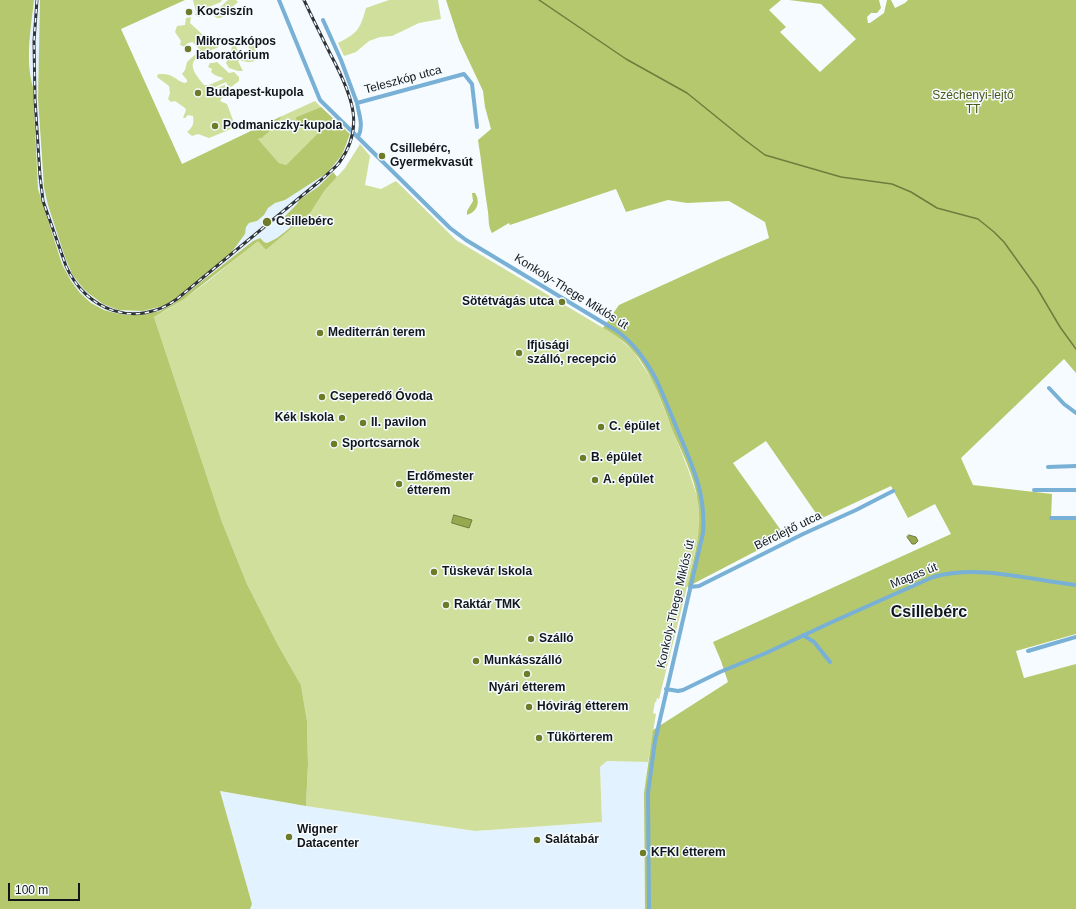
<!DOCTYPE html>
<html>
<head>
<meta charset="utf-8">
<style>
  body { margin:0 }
  #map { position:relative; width:1076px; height:909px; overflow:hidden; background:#f5fbff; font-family:Arial,sans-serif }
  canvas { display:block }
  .scale { position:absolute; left:8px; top:883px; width:72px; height:18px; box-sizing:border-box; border:2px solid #12161a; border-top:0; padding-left:5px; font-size:12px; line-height:14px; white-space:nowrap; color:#12161a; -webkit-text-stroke:3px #f5fbff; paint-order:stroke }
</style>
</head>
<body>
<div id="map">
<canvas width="1076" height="909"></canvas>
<div class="scale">100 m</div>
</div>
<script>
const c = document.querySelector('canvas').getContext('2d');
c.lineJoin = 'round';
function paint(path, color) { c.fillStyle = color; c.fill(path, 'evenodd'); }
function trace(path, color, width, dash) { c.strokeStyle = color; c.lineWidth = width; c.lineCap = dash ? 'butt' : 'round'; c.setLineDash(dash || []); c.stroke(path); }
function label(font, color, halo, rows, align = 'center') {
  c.font = font + ' Arial,sans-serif'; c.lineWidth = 3; c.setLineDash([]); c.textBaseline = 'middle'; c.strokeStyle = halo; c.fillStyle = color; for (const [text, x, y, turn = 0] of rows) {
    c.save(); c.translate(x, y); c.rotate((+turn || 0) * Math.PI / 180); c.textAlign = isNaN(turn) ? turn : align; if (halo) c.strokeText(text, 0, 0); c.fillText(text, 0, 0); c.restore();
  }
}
paint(new Path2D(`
  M34,0h6l-2,99 4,77 23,81 7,17 10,13 12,12 18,9 12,3h19l20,-5 11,-6 9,-7 62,-59 1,-7 3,-4 8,-2 7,-6 4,-7 7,-5 10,-3 42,-27 15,-18 7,-15 2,-9 1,-14 -3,-16 -5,-16 -43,-85h4l40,78 6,16 4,17v14l-2,12 -5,15 -8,12 -7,8 -15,15 -19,13 -2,4 -14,13 8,10 -14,11 -10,5 -9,-3 -5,1 -80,63 -13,7 -20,4h-13l-23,-5 -19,-12 -10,-11 -9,-14 -25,-71 -3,-13 -5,-102 -3,-13v-40z
  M607,761l41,1 -4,31 1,116h-395l2,-5 -32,-113 86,15 169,25 127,-9 -2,-55z`), '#e2f2ff');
paint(new Path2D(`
  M193,0h29l-1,2 -17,7 2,5 -7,3 -4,-2 1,-3z
  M228,0h8l2,2 -7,6h-3c-3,6 -6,14 -14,8l1,-4z
  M389,0h49l3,19 -22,4 -27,13 -12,1 -11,4 -13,11 -12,4 -6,-13c20,-10 22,-14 28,-35z
  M191,17l-1,6 13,12 1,-1 15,13c-24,10 -37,13 -15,38h5l14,-6v-1c-5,-2 -8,-2 -12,-6l1,-3 -4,-2 2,-4h3l4,-1 12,11 5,-1 5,5v4l-8,6 -3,-1 -2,-4 -13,6 2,2 4,-3 6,-2v2l5,3 -1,5 -7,3 -2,3 7,3 6,16 -2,9 -22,9 -11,-4 -6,2 -5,-4c6,-5 7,-8 6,-16l-5,-1 -3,3h-2l3,-8 -1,-2 -10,-7 -4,1 -3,-3 2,-6 -1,-7 -12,-9 1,-3c16,-1 15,5 27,9l2,-1v-2l-5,-6 3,-4 2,-8 13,-12 -7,-8 -5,1 -3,4 -5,-2 1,-4 -6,-9 2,-6 8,-1 1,-7z
  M235,44l3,7 6,3 4,-1 1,-7 4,-2 6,14c-5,5 -12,5 -19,2l-2,1 5,10h-5l-9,-3 -3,-5c1,-3 4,-6 5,-8 1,-6 -1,-8 4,-11z
  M315,101l6,6 -25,10 8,10 17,-8 5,2 -1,5 -39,39 -7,-2 -21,-24 4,-1 8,-7 -1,-4 10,-7 3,-4z
  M360,144l10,12 -5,29 16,4 15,-8 60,59 159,95 18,16 20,30 35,88 10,30 2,29 -13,59 -28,112 -2,-1 -1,4h-1l-2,11 3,1 -8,48 -41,-1 -7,6 2,55 -127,9 -169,-25 2,-41 -1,-44 -6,-36 -23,-40 -31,-61 -25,-62 -68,-205c38,-20 71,-50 104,-77l8,10 45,-38 14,-22 20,-22z`), '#d0df9b');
paint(new Path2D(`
  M0,0h34c-3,28 -9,60 -1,87l5,102 24,75 9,17 9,12 11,10 13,7 11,3 12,2 19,-1 14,-3 13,-7 80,-63 7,-3 4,4 3,1 10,-5 14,-11 -8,-9 14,-14 2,-4 19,-13 15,-15 4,5 -12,13 -14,22 -45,38 -8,-9 -74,58 -30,18 68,205 25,62 31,61 23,40 6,36 1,44 -2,41 -86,-15 32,113 -2,5h-250z
  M40,0h145l-64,29 61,135 100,-48 -3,4 -10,7 1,4 -8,7 -4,1 21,24 7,2 39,-39 1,-5c-8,-3 -15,1 -22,6l-8,-8v-2l25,-10 29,27 -8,21 -15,18 -42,27 -10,3 -7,5 -4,7 -7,6 -8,2 -3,4 -1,7 -14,19 -57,47 -11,6 -20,5 -25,-1 -15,-6 -15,-11 -6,-6 -10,-13 -7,-17 -17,-52 -4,-18 -6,-88z
  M446,0h335l-12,10 17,17 -6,5 40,40 36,-33 -35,-35 -32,-4h90l2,8 -4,5h-6l-4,4 1,6h2l14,-10 3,-13h4l4,8 10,-5 3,-3h168v373l-12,-14 -103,99 12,27 79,9 -1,25h25v115l-60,17 8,27 52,-14v245h-431l-1,-116 9,-63 75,-48 -7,-21 -8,-19 238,-108 -16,-30 -27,14 -17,-32 -71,33 -54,-78 -33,22 52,73 -98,51c5,-24 14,-50 12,-75 -1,-27 -14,-53 -25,-78 -11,-28 -21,-61 -42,-84 -8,-9 -18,-16 -29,-22l16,-23 103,-47 47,-20 -4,-16 -36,-21 -42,2 -19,-3 -42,12 -10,-23 -106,36 -1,-2 -17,10c-4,-7 -3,-13 -4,-21 -4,-24 -6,-48 -10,-72l13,-11 -6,-22 -2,-16 -24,-51z
  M472,193h3c6,9 2,19 -8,22v-4l6,-10z`), '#b6c86e');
const water = new Path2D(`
  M454,515l18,5 -3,8 -17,-5z
  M909,535l7,2 2,4 -3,3h-3l-5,-7z`);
paint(water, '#98a84e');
trace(water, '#707c3e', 1);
trace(new Path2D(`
  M539,0l87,59 61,34 58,47 20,15 76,22 51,7 19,8 26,16 41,11 16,13 10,10 33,46 23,39 16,22`), '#707c3e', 1.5);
trace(new Path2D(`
  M279,0l41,100 130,128 16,12 151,91c18,13 29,29 39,48 9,19 16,38 24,57 14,33 26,60 23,97l-48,208 -7,52 1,116
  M323,20l18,40 16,43
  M358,137c6,-11 1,-22 -1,-34l107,-29 8,10 5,43
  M1049,388l15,16 12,9
  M1048,467l28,-1
  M1034,490h42
  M1051,518h25
  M690,587l9,-1 104,-52 53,-24 37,-19
  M803,635l11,7 16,20
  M1028,651l48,-14
  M666,689l12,2 5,-1 37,-18 46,-19 66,-31 101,-45c47,-13 96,3 143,8`), '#79b0d6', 4);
const rail = new Path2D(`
  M37,0l-3,41 1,58 5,77 3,25 23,65c20,45 70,63 111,33l144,-119c6,-6 13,-11 18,-17 26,-35 13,-66 -4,-100 -11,-21 -21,-42 -31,-63`);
trace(rail, '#2f3337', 3);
trace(rail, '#f5fbff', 1.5, [4.5]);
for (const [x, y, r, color] of [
  [189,12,4,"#6e7b28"],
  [188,49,4,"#6e7b28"],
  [198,93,4,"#6e7b28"],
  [215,126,4,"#6e7b28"],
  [382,156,4,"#6e7b28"],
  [267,222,5,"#6e7b28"],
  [562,302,4,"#6e7b28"],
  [320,333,4,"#6e7b28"],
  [519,353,4,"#6e7b28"],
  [322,397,4,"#6e7b28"],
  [342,418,4,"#6e7b28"],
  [363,423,4,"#6e7b28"],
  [601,427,4,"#6e7b28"],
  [334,444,4,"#6e7b28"],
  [583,458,4,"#6e7b28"],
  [595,480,4,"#6e7b28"],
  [399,484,4,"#6e7b28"],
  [434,572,4,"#6e7b28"],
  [446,605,4,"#6e7b28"],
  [531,639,4,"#6e7b28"],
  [476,661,4,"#6e7b28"],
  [527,674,4,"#6e7b28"],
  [529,707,4,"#6e7b28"],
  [539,738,4,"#6e7b28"],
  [289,837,4,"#6e7b28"],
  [537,840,4,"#6e7b28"],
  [643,853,4,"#6e7b28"]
]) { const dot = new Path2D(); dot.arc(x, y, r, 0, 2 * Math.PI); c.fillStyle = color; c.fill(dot); trace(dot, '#f5fbff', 1.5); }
label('bold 12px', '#12161a', '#f5fbff', [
  ["Kocsiszín",197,12],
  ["Mikroszkópos",196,42],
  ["laboratórium",196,56],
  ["Budapest-kupola",206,93],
  ["Podmaniczky-kupola",223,126],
  ["Csillebérc,",390,149],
  ["Gyermekvasút",390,163],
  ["Csillebérc",276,222],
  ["Sötétvágás utca",554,302,"right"],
  ["Mediterrán terem",328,333],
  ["Ifjúsági",527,346],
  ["szálló, recepció",527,360],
  ["Cseperedő Óvoda",330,397],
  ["Kék Iskola",334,418,"right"],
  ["II. pavilon",371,423],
  ["C. épület",609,427],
  ["Sportcsarnok",342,444],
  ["B. épület",591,458],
  ["Erdőmester",407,477],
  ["étterem",407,491],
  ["A. épület",603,480],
  ["Tüskevár Iskola",442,572],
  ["Raktár TMK",454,605],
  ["Szálló",539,639],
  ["Munkásszálló",484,661],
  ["Nyári étterem",527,688,"center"],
  ["Hóvirág étterem",537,707],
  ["Tükörterem",547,738],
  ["Wigner",297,830],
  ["Datacenter",297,844],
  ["Salátabár",545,840],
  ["KFKI étterem",651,853]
], 'left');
label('12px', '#12161a', '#f5fbff', [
  ["Teleszkóp utca",403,80,-15],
  ["Konkoly-Thege Miklós út",571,292,32],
  ["Bérclejtő utca",788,531,-26],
  ["Magas út",914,576,-22],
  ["Konkoly-Thege Miklós út",676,604,-77]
]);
label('12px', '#4d5715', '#f5fbff', [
  ["Széchenyi-lejtő",973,96],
  ["TT",973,110]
]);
label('bold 16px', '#12161a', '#f5fbff', [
  ["Csillebérc",929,613]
]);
</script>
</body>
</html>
